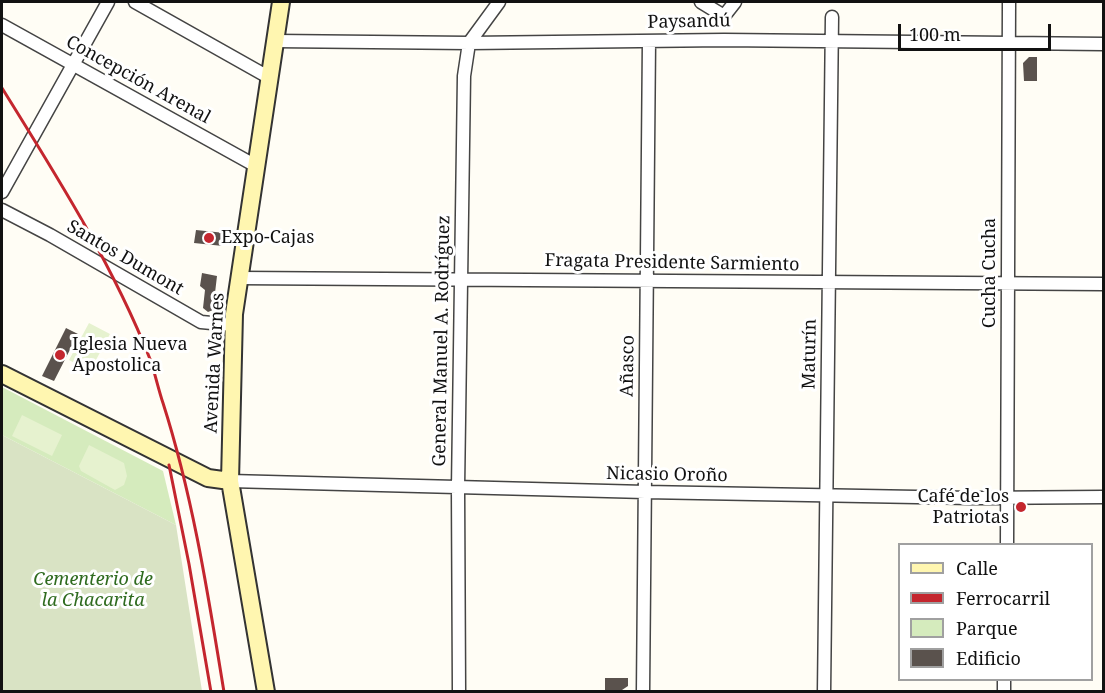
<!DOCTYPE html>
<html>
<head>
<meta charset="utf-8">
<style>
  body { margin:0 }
  #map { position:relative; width:1105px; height:693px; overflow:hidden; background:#fffdf5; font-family:"Noto Serif",serif }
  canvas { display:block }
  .frame { position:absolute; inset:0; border:3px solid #111; pointer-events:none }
  .legend { position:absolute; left:898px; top:543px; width:195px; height:138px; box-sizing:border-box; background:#fff; border:2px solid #a0a0a0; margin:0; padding:8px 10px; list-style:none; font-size:18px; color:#111 }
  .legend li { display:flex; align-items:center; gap:12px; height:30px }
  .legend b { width:30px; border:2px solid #a0a0a0 }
  .scale { position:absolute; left:898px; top:24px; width:153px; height:27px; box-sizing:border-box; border:3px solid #111; border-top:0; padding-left:8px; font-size:18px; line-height:21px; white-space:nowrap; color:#111; -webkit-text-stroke:4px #fff; paint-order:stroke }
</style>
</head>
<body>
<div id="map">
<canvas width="1105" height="693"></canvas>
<div class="frame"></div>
<ul class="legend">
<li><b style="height:8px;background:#fff6b0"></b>Calle</li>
<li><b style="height:8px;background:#c4262e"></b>Ferrocarril</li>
<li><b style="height:16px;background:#d5ebbd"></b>Parque</li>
<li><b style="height:16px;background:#5a524d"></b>Edificio</li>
</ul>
<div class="scale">100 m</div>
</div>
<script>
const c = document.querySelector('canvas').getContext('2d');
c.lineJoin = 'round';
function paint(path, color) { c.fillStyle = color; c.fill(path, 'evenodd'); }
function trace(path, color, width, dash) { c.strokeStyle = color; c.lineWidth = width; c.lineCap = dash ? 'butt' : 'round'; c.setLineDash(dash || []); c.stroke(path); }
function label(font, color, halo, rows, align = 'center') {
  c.font = font + ' "Noto Serif",serif'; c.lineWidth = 6; c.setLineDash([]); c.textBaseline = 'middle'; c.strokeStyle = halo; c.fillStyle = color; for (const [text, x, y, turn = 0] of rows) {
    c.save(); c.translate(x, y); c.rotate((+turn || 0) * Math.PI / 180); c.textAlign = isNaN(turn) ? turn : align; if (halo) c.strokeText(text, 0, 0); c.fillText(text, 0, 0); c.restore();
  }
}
paint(new Path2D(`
  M2,387l161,84 13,54 -174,-90z`), '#d5ebbd');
paint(new Path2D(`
  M2,435l174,90 26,166h-200z`), '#d9e3c4');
paint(new Path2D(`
  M89,323l21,11 -20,37 -21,-11z
  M22,415l40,20 -10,21 -40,-20z
  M89,445l35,18 3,13 -3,9 -9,5 -34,-19 -2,-5z`), '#e6f2cf');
paint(new Path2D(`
  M1029,57h8v24h-13l-1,-18z
  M196,230l29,3 -2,13 -29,-3z
  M202,273l15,3 -4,34 -5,2 -5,-4 2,-18 -5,-4z
  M66,328l12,6 -24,47 -12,-5z
  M605,678h23v8l-6,4h-17z`), '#5a524d');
const street = new Path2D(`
  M135,2l135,76
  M701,2l23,14
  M724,16l11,-14
  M2,25l254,141
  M275,41l194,2 255,-3 380,4
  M2,192l106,-190
  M2,210l48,25 151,87 32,3
  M239,278l865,6
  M230,481l415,11 326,6 133,-1
  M1007,544l2,-542
  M459,692l-1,-204 6,-412 5,-33 30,-41
  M643,692l6,-651
  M824,692l8,-675
  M1004,692v-12`);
const secondary = new Path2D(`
  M2,374l206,104 22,3
  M266,692l-36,-211 4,-167 47,-312`);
trace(street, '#444', 15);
trace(secondary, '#333', 20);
trace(street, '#fff', 12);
trace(secondary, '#fff6b0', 16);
trace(new Path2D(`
  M2,88c54,87 110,175 148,271 5,14 8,29 13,44 30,94 45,191 61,289
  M169,465l20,99 22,128`), '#c4262e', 3);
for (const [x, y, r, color] of [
  [209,238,6,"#c4262e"],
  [60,355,6,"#c4262e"],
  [1021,507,6,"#c4262e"]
]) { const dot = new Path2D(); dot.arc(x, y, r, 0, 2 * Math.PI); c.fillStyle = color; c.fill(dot); trace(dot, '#fff', 2); }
label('18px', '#111', '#fff', [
  ["Paysandú",689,22,-1],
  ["Concepción Arenal",138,80,29],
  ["Santos Dumont",125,258,30],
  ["Fragata Presidente Sarmiento",672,263,1],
  ["Cucha Cucha",990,273,-90],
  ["General Manuel A. Rodríguez",442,341,-89],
  ["Maturín",810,354,-89],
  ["Avenida Warnes",215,363,-87],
  ["Añasco",628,366,-89],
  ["Nicasio Oroño",667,475,1]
]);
label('18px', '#111', '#fff', [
  ["Expo-Cajas",221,238],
  ["Iglesia Nueva",72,345],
  ["Apostolica",72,366],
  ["Café de los",1009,497,"right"],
  ["Patriotas",1009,518,"right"]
], 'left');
label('italic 18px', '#2f6b1f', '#fff', [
  ["Cementerio de",93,580],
  ["la Chacarita",93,601]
]);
</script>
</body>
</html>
